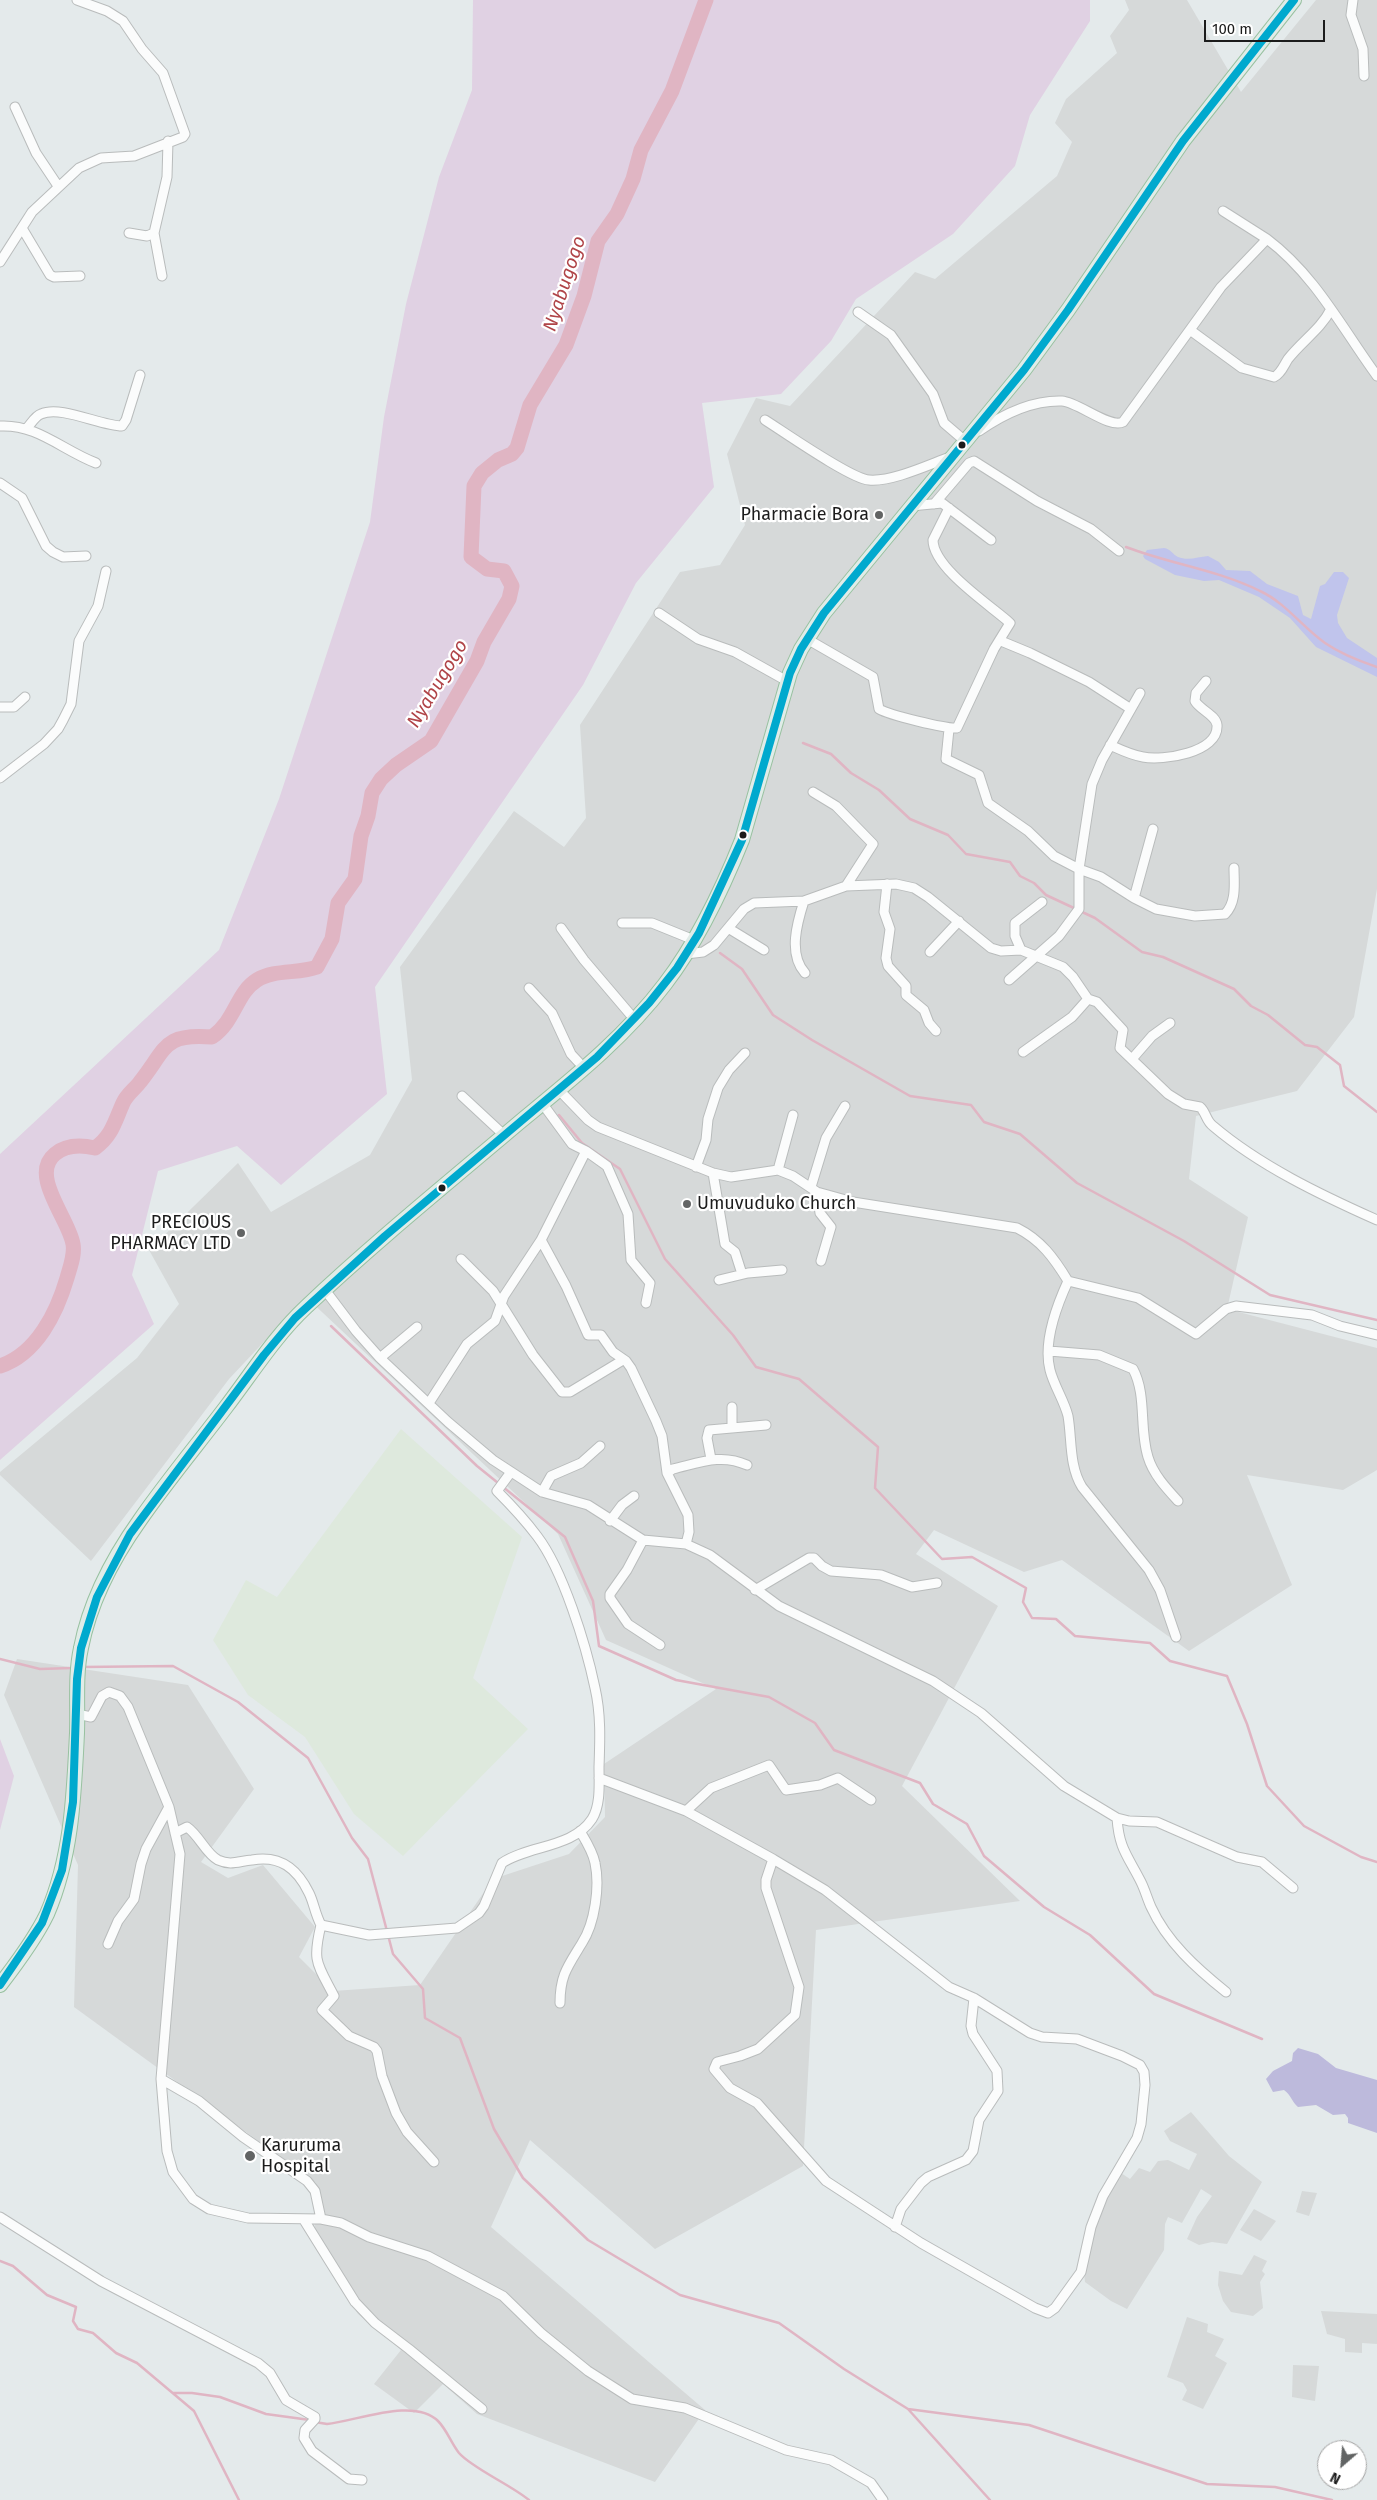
<!DOCTYPE html>
<html>
<head>
<meta charset="utf-8">
<style>
  body { margin:0 }
  #map { position:relative; width:1377px; height:2500px; overflow:hidden; background:#e4eaeb; font-family:"Fira Sans",sans-serif }
  canvas { display:block }
  .north { position:absolute; left:1317px; top:2440px; width:50px; height:50px; box-sizing:border-box; background:#fff; border:1px solid #a4a4a4; border-radius:50%; rotate:207deg; font-size:14px; font-weight:700; line-height:20px; text-align:center; color:#1c1c1c }
  .north::after { content:''; display:block; margin:auto; width:18px; height:22px; background:#626464; clip-path:polygon(50% 0,100% 100%,50% 72%,0 100%) }
  .scale { position:absolute; left:1204px; top:20px; width:121px; height:22px; box-sizing:border-box; border:2px solid #1c1c1c; border-top:0; padding-left:6px; font-size:15px; line-height:18px; white-space:nowrap; color:#1c1c1c; -webkit-text-stroke:4px #fff; paint-order:stroke }
</style>
</head>
<body>
<div id="map">
<canvas width="1377" height="2500"></canvas>
<div class="north">N</div>
<div class="scale">100 m</div>
</div>
<script>
const c = document.querySelector('canvas').getContext('2d');
c.lineJoin = 'round';
function paint(path, color) { c.fillStyle = color; c.fill(path, 'evenodd'); }
function trace(path, color, width, dash) { c.strokeStyle = color; c.lineWidth = width; c.lineCap = dash ? 'butt' : 'round'; c.setLineDash(dash || []); c.stroke(path); }
function label(font, color, halo, rows, align = 'center') {
  c.font = font + ' "Fira Sans",sans-serif'; c.lineWidth = 4.5; c.setLineDash([]); c.textBaseline = 'middle'; c.strokeStyle = halo; c.fillStyle = color; for (const [text, x, y, turn = 0] of rows) {
    c.save(); c.translate(x, y); c.rotate((+turn || 0) * Math.PI / 180); c.textAlign = isNaN(turn) ? turn : align; if (halo) c.strokeText(text, 0, 0); c.fillText(text, 0, 0); c.restore();
  }
}
paint(new Path2D(`
  M1125,0h62l54,92 75,-92h61v889l-23,128 -57,74 -101,25 -7,63 59,38 -21,92 150,39v122l-34,20 -96,-15 45,110 -103,66 -127,-91 -38,12 -90,-42 -18,24 82,52 -96,180 118,115 -204,29 -13,236 -148,83 -125,-109 -39,87 214,183 -50,72 -178,-68 -34,-30 -29,29 -40,-29 27,-34 -43,-36 -44,-70 2,-61 -242,-176 4,-142 -74,-170 13,-36 171,26 66,104 -53,73 27,16 35,-13 52,62 -16,30 34,34 87,-6 73,-106 76,-25 36,-37 -1,-53 112,-75 -110,-49 -48,-106 -252,-237 -77,82 -138,182 -91,-86v-3l137,-114 42,-54 -30,-54 89,-87 33,49 99,-57 42,-75 -12,-113 114,-156 50,36 22,-29 -6,-93 100,-153 40,-7 25,-40 -18,-71 29,-56 34,8 125,-134 20,7 122,-103 15,-34 -17,-19 11,-24 51,-46 -7,-17 19,-26z
  M1191,2112l38,44 33,26 -35,62 -15,-2 -13,3 -12,-6 10,-22 15,-21 -11,-7 -19,34 -14,-6 -3,7 -1,26 -37,59 -16,-8 -26,-19 -1,-9 10,-46 24,-56 12,8 9,-11 11,4 8,-11 10,-1 21,10 8,-16 -27,-13 -6,-10z
  M1302,2191l15,2 -8,23 -13,-4z
  M1254,2209l22,12 -15,20 -21,-11z
  M1254,2255l13,6 -5,10 3,3 -5,8 3,26 -10,8 -22,-4 -8,-11 -5,-16 1,-14 23,4z
  M1321,2311l56,3v30l-15,-1v10l-17,-1v-13l-18,-5z
  M1187,2317l21,7 -1,8 17,7 -9,17 12,7 -24,46 -21,-9 5,-10 -4,-7 -16,-6z
  M1293,2365l26,1 -4,35 -23,-4z`), '#d6d9d9');
paint(new Path2D(`
  M401,1429l121,108 -49,141 55,51 -125,127 -49,-42 -49,-77 -57,-42 -35,-55 33,-60 31,17z`), '#dee9dd');
paint(new Path2D(`
  M1164,548c7,1 8,6 14,9 10,4 20,0 30,-1l11,6 7,8 24,1 17,13 31,12 5,19 8,4 9,-33 5,-2 9,-12h9l6,6 -12,37 1,8 9,15 30,20v19l-61,-30 -26,-29 -31,-21 -40,-17 -15,1 -29,-6 -30,-16 -2,-3 4,-6z`), '#c0c4ec');
paint(new Path2D(`
  M1298,2048l20,6 18,14 41,12v53l-29,-10v-5l-3,-4 -12,1 -17,-10 -18,2c-6,-5 -7,-12 -14,-17l-11,2 -7,-13 7,-8 19,-10 1,-8z`), '#bdbadc');
paint(new Path2D(`
  M473,0h617v21l-60,94 -15,51 -62,68 -97,65 -25,42 -50,53 -79,9 12,84 -78,96 -53,102 -208,302 12,107 -106,91 -44,-39 -79,25 -26,104 22,49 -154,136v-306l219,-204 60,-151 91,-277 14,-105 22,-113 33,-127 33,-87z
  M0,1739l14,37 -14,54z`), '#e0d1e3');
trace(new Path2D(`
  M1126,547c44,17 92,23 134,44 26,12 42,36 65,52 16,11 34,18 52,24
  M803,743l28,11 20,19 28,17 31,29 38,16 18,19 44,8 10,14 14,7 12,12 30,14
  M1080,911l15,7 47,34 21,5 71,32 17,17 17,9 37,30 12,2 23,18 4,21 33,26
  M720,953l22,16 31,46 39,25 98,56 61,9 13,17 36,12 57,49 107,58 86,54 107,25
  M559,1115l23,28 38,26 45,90 68,76 23,32 43,12 79,68 -3,41 67,71 30,-2 54,31 -3,14 9,16 24,1 19,17 75,7 20,18 57,15 20,48 20,62 37,40 57,31 16,5
  M331,1326l146,140 88,71 28,64 6,45 77,34 93,17 46,26 19,27 86,33 13,21 34,20 17,32 60,51 46,28 64,59 108,45
  M0,1659l40,10 32,-1
  M83,1667l90,-1 65,36 70,56 44,80 16,21 25,95 30,35 2,29 35,20 34,91 29,49 65,62 92,55 99,28 65,46 64,40 82,91
  M0,2261l13,5 34,29 29,12 -3,14 5,8 15,4 23,20 21,10 57,48 45,89
  M173,2393h19l28,4 46,17 44,6
  M908,2409l121,16 178,59 68,3 57,13
  M315,2422l12,2c30,-3 87,-27 111,-3 9,9 13,22 21,32 13,15 52,32 70,47`), '#e0b5c3', 2.5);
trace(new Path2D(`
  M0,1366c37,-12 57,-54 67,-88 3,-11 8,-23 6,-34 -4,-25 -44,-69 -18,-90 12,-10 27,-9 40,-6 17,-12 20,-27 28,-45 4,-9 12,-14 17,-21 27,-34 23,-49 72,-45 24,-17 24,-44 45,-57 17,-11 42,-6 60,-13l15,-28 6,-36 17,-24 6,-43 7,-20 4,-23 9,-14 15,-14 35,-24 46,-80 7,-19 25,-43 3,-13 -8,-15 -17,-2 -16,-12 3,-71 8,-13 16,-13 14,-6 5,-6 13,-43 36,-60 18,-49 14,-55 19,-27 16,-35 8,-29 31,-59 34,-91`), '#e0b5c3', 15);
const minor = new Path2D(`
  M1353,0l-2,15 12,34 1,27
  M15,107l21,46 22,33
  M1223,211l44,28
  M22,228l28,47 4,2 26,-1
  M129,233l18,3 7,-3 13,-56 1,-36
  M154,233l8,43
  M0,262l32,-50 47,-44 22,-10 33,-2 49,-19 2,-3 -22,-61 -21,-24 -19,-28 -16,-10 -30,-11
  M858,312l33,23 42,59 11,29 21,18 3,-3
  M1190,330l52,38 32,9c7,-3 10,-12 14,-18 14,-18 33,-30 43,-50
  M765,420c19,12 86,59 104,60 23,2 59,-15 81,-23
  M0,426c37,-2 62,24 96,37
  M27,428c4,-4 8,-12 14,-14 20,-9 60,12 81,12l4,-6 14,-45
  M979,431c23,-16 53,-31 83,-30 16,1 48,28 61,21l98,-135 46,-48c48,36 75,89 110,137
  M0,483l22,15 24,48 7,6 10,5 23,-1
  M934,504l35,-41 5,-2 63,40 54,28 28,22
  M911,506l31,-3 49,37
  M659,613l39,26 37,13 52,29
  M807,639l66,38 6,32c10,6 67,20 78,19l37,-79 16,-26c-20,-18 -77,-55 -77,-83l16,-32
  M1001,641l29,12 59,29 42,27
  M0,707h14l11,-10
  M949,729l-3,30 33,16 9,28 40,28 26,25 25,13 22,8 33,21 22,11 39,7 30,-2c12,-12 9,-31 9,-46
  M1110,745c11,5 21,10 33,12 19,4 76,-4 74,-32 -1,-10 -17,-15 -22,-24l1,-8 10,-12
  M0,778l44,-34 14,-15 5,-9 8,-16 8,-63 19,-35 8,-35
  M813,792l23,14 37,38 -27,42
  M887,884l-3,28 6,17 -4,29 2,8 18,20v9l18,15 5,13 7,8
  M1134,898l19,-69
  M804,901c-7,22 -16,53 1,72
  M622,923h30l42,17
  M561,928l23,32 51,60
  M728,928l36,22
  M1021,950l-6,-14v-13l27,-21
  M930,952l29,-31
  M686,954l17,-2 11,-7 30,-36 10,-6 50,-2 42,-15 50,-2 18,4 14,9 63,51 10,3 20,-1 42,17 10,10 15,22 9,3 26,28 -3,18 48,46 16,10 16,3c6,5 6,14 13,19 47,40 108,69 164,94
  M1009,980l50,-44 20,-27v-40l13,-85 10,-24 38,-67
  M529,988l23,25 19,41 13,14
  M1023,1052l49,-35 16,-18
  M1132,1059l20,-23 18,-13
  M559,1090l29,30 10,7 115,46 18,4 47,-7 15,6 24,16 36,10 164,26c24,12 37,30 51,53l70,17 58,36 30,-25 10,-3 76,9 28,11 37,9
  M462,1096l42,39
  M542,1103l30,41 14,7 21,15 21,48 3,46 19,23 -4,20
  M696,1167l10,-27 2,-21 10,-31 11,-18 16,-17
  M778,1170l15,-55
  M713,1173l12,71 10,8 7,22
  M811,1187l15,-49 19,-32
  M817,1192l3,21 11,14 -10,34
  M541,1240l25,46 22,49h13l12,17 13,9 5,7 25,53 6,15 5,37 21,42 1,17 -3,12
  M461,1259l32,32 40,64 29,37h8l53,-32
  M719,1280l29,-7 34,-3
  M1068,1281c-11,24 -25,62 -18,89 4,16 14,30 18,46 4,23 1,50 14,71l67,83 11,20 16,47
  M325,1290l31,41 24,27 68,64 45,38 23,15 26,17 46,13 55,35 43,4 24,11 69,51 154,75 48,32 83,73 53,32c2,31 11,38 24,64 4,8 6,16 10,25 16,35 45,61 75,85
  M1049,1351l50,4 34,14c14,26 6,60 15,88 5,17 18,31 30,44
  M380,1358l37,-31
  M429,1403l38,-59 28,-23 9,-25 37,-56 45,-89
  M732,1427v-20
  M711,1459l-4,-21 2,-8 57,-5
  M667,1473l6,-4c26,-6 48,-16 74,-4
  M542,1492l9,-16 30,-13 19,-17
  M610,1521l12,-16 12,-9
  M643,1540l-16,30 -17,24v4l18,26 32,21
  M755,1590l54,-32h5l8,8 9,5 50,4 31,12 25,-4
  M77,1714l14,3 11,-21 7,-4 11,4 8,11 41,100 11,47 -19,225 6,72 6,21 20,27 16,10 39,9 73,1 20,4 28,14 59,19 75,40 38,37 47,38 44,28 53,9 101,42 45,10 40,23 12,17
  M599,1778l87,33 87,48 52,31 124,97 25,11 56,35 12,4 35,2 45,17 18,9 4,7 1,13 -4,39 -4,14 -34,58 -12,31 -10,45 -26,36 -7,5 -13,-5 -114,-65 -95,-62 -69,-78 -27,-15 -16,-19 3,-7 23,-6 18,-7 37,-34 4,-28 -33,-99v-8l7,-21
  M686,1811l25,-23 58,-23 17,25 34,-5 18,-7 33,22
  M1117,1818l12,3 28,1 80,35 25,5 31,26
  M175,1833l12,-6c12,8 19,27 31,33 13,6 21,1 34,0 28,-5 45,8 57,33 5,10 6,21 12,32l48,10 88,-7 22,-15 5,-7 18,-43c27,-18 71,-15 90,-44 9,-14 7,-36 7,-52 1,-27 2,-53 -4,-79 -9,-43 -32,-118 -58,-152 -12,-16 -26,-31 -40,-45l14,-19
  M321,1925c-9,37 -4,38 13,71l-12,14 27,26 25,11 3,4 5,25 14,37 11,19 27,30
  M108,1944l10,-23 16,-22 7,-35 5,-15 23,-42
  M560,2003c0,-28 8,-37 22,-60 13,-20 18,-57 13,-80 -2,-11 -9,-22 -15,-32
  M161,2079l38,22 44,36 64,44 8,10 6,28
  M0,2217l101,64 157,82 12,10 16,27 29,17v2l-10,11 -1,8 8,13 37,28 13,1
  M304,2220l51,82 20,21 34,26 73,60
  M895,2227l6,-18 20,-26 7,-6 38,-17 7,-9 6,-31 19,-29 -1,-20 -24,-37 -2,-8 3,-28`);
const trunk = new Path2D(`
  M0,1985c17,-22 35,-46 47,-71 25,-58 27,-120 30,-181 1,-28 -2,-58 4,-85 9,-47 32,-90 59,-128 27,-39 58,-76 86,-113 26,-34 49,-71 80,-100 69,-65 143,-125 215,-186 51,-42 104,-84 144,-137 33,-43 57,-94 77,-144l48,-167 11,-24 23,-36 200,-243 44,-60 115,-169 111,-141`);
trace(minor, '#b9bcbc', 11);
trace(trunk, '#98c1a0', 16);
trace(minor, '#fbfcfc', 9);
trace(trunk, '#e0ece8', 14);
trace(new Path2D(`
  M0,1985l42,-62 20,-53 11,-68 4,-123 4,-31 16,-51 33,-63 134,-179 31,-37 90,-82 212,-179 52,-54 28,-35 22,-35 43,-93 48,-167 11,-24 23,-36 200,-243 44,-60 115,-169 111,-141`), '#00a9ce', 8);
for (const [x, y, r, color] of [
  [962,445,4.5,"#1c1c1c"],
  [879,515,5,"#626464"],
  [743,835,4.5,"#1c1c1c"],
  [442,1188,4.5,"#1c1c1c"],
  [687,1204,5,"#626464"],
  [241,1233,5,"#626464"],
  [250,2156,6,"#626464"]
]) { const dot = new Path2D(); dot.arc(x, y, r, 0, 2 * Math.PI); c.fillStyle = color; c.fill(dot); trace(dot, '#fff', 2); }
label('18px', '#1c1c1c', '#fff', [
  ["Pharmacie Bora",869,515],
  ["Umuvuduko Church",697,1204,"left"],
  ["PRECIOUS",231,1223],
  ["PHARMACY LTD",231,1244],
  ["Karuruma",261,2146,"left"],
  ["Hospital",261,2167,"left"]
], 'right');
label('italic 19px', '#b04448', '#fff', [
  ["Nyabugogo",565,284,-72],
  ["Nyabugogo",438,684,-59]
]);
</script>
</body>
</html>
